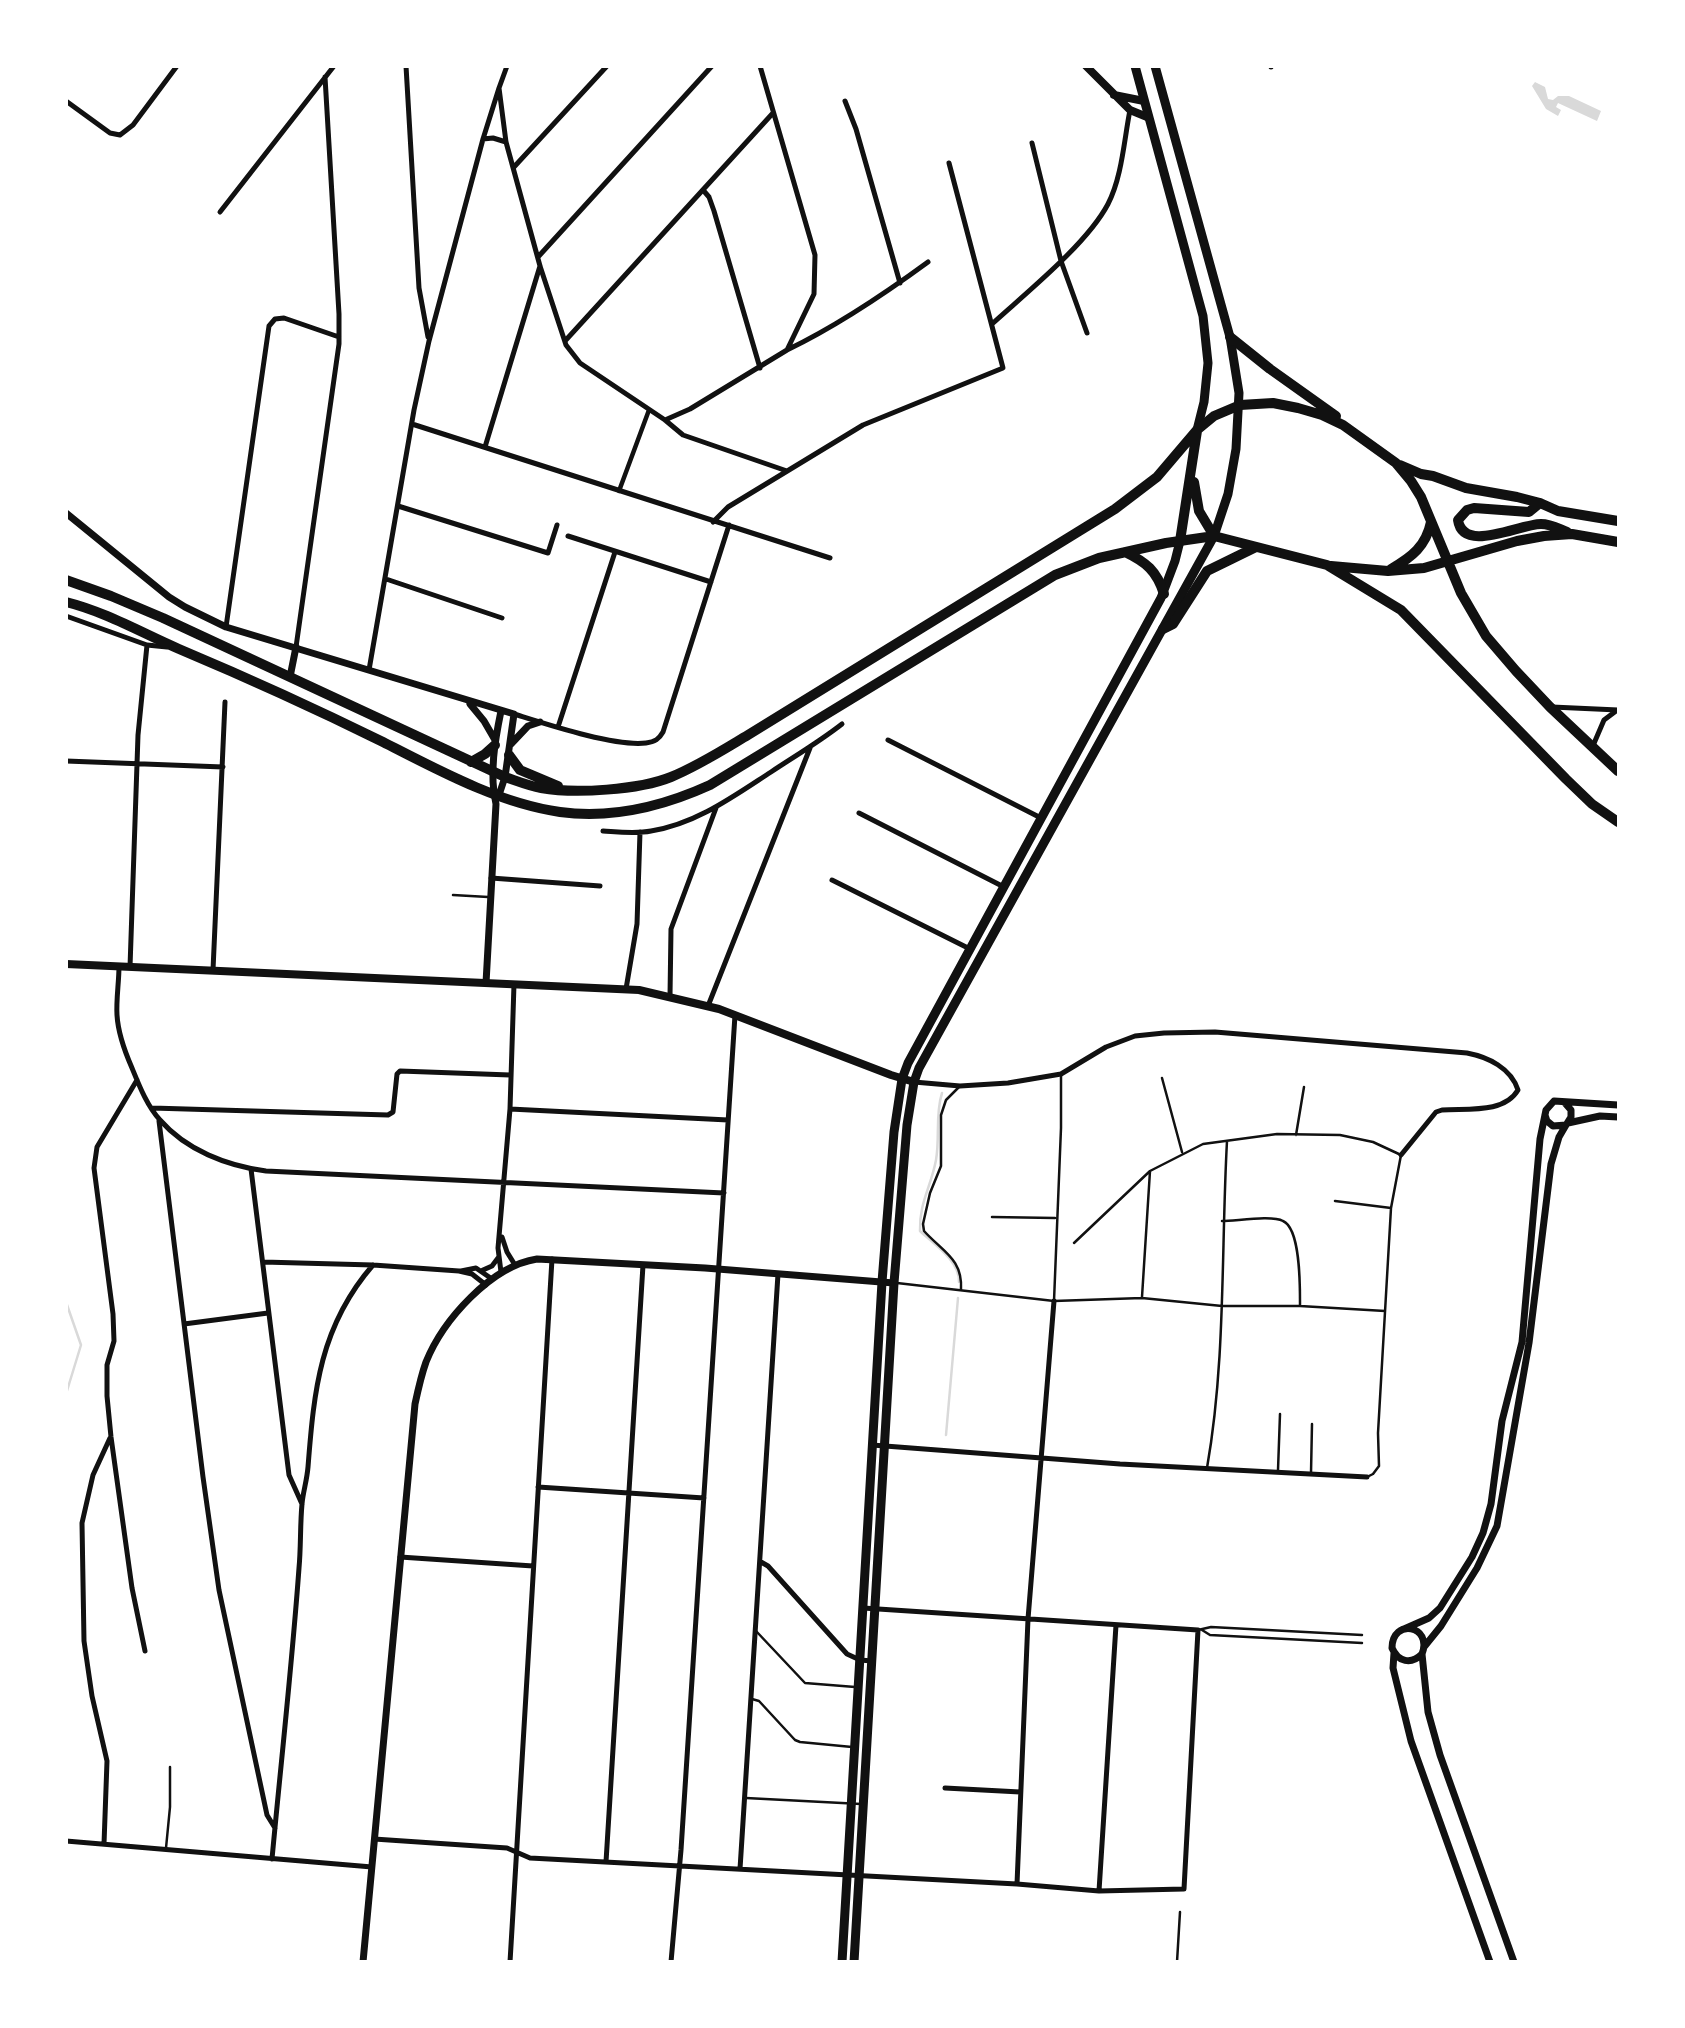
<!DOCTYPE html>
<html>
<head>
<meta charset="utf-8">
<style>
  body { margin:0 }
  #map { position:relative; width:1685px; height:2028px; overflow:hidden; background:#fff; font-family:"Work Sans",sans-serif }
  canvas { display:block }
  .frame { position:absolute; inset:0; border:68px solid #fff; pointer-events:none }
</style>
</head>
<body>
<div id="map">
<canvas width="1685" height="2028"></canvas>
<div class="frame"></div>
</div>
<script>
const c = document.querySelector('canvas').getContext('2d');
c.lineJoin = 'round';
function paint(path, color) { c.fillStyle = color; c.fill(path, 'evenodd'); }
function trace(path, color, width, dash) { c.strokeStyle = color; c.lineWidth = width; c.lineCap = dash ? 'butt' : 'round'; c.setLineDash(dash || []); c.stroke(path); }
paint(new Path2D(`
  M1535,82l10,5 3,12 5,1 5,-4h11l32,15 -4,10 -39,-18 -2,4 5,3 -3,6 -12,-7 -14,-23z`), '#d9d9d9');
trace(new Path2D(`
  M942,1093c-7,22 -2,45 -6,67 -5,27 -17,43 -16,71 14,13 40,30 39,51
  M66,1302l15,43 -15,49
  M946,1435l12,-137`), '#d9d9d9', 2.5);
trace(new Path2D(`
  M453,895l35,2
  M1162,1078l20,74
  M959,1087l-13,13 -5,15v51l-11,27 -7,31 1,7c19,21 39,28 37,59
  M1296,1135l8,-48
  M1335,1201l56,7
  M992,1217l63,1
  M1222,1221c14,0 50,-6 61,0 18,8 17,67 17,85
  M1074,1243l76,-72 53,-27 74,-10 63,1 33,7 28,13 -10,53 -13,225 1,33 -6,8 -6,3
  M897,1283l157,18 88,-3 80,8h78l85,5
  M1142,1297l8,-126
  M1054,1301l7,-173v-54
  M1207,1468c19,-108 14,-218 20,-327
  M1278,1470l2,-56
  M1311,1473l1,-49
  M1198,1630l13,-3 151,8
  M1202,1630l8,5 152,8
  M756,1631l49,52 50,4
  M752,1699l7,2 36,39 5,2 52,5
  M746,1798l115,6
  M166,1848l4,-41v-40
  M1177,1962l3,-50`), '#111', 2.5);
trace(new Path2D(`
  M619,491l30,-81`), '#111', 4.5);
trace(new Path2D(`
  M406,66l13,222 9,49
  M507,66l-8,22 7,54 34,124 26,79 14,18 85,57 18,15 104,36
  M1271,66v1
  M66,101l44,32 10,2 13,-10 44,-59
  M845,101l11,28 44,154
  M483,139l10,-1 13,4
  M1032,143l29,118 26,72
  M514,167l93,-101
  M703,190l6,7 5,14 46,157
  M220,212l114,-146
  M538,257l174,-191
  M992,324c34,-31 95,-80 116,-120 14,-27 16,-64 22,-94
  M565,341l208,-228
  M787,350c50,-24 96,-55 141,-88
  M665,420l25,-11 97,-59 27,-56 1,-39 -55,-189
  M412,424l418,134
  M485,447l55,-181
  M398,506l150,47 9,-28
  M713,522l15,-15 135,-82 140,-57 -54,-205
  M568,536l143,46
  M386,579l116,39
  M66,616l81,29 20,2
  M226,627l43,-301 6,-7 9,-1 55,19
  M296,647l43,-303v-30l-14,-237
  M369,670l45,-260 15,-69 54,-202 16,-51
  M1552,707l66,3
  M514,714c32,10 101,33 132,29 9,-1 13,-4 17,-11l66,-207
  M558,727l57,-175
  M888,740l153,78
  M1592,748l12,-28 12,-9
  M66,761l157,6
  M859,813l145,74
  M603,831c16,1 33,3 48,0 45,-7 83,-35 120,-59 24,-16 48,-30 71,-48
  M491,878l109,8
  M832,880l138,69
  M119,966c0,16 -3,34 -2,49 1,18 8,37 15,53 7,17 15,38 28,52 26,30 67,46 106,51l458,22
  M130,967l8,-232 9,-90
  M213,970l12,-268
  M626,989l11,-65 3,-92
  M670,996l1,-67 45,-121
  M708,1006l102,-258
  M137,1080l-40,67 -3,21 19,146 1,27 -7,24v31l4,41 21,151 13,63
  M914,1082l46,4 48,-3 53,-9 45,-27 29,-11 29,-3 51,-1 252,21c21,4 44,15 51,37 -14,24 -52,18 -76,20l-6,2 -35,43
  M152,1108l236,7 5,-3 4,-38 3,-3 110,4
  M510,1109l218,11
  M159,1121l44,356 16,113 48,225 8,13
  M251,1169l38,306 13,29
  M502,1237l5,15 8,13
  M263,1262l110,3 86,6 13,3 14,11
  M483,1270l9,-4 6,-8
  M461,1271l15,-3 16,11
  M501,1272l-3,-24 12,-139 4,-125
  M184,1324l84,-11
  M872,1445l248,19 247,13
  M538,1487l166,11
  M400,1557l133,9
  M761,1562l7,4 79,88 13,6 12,1
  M945,1788l75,4
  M374,1839l133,9 23,10 487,26 82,7 85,-2 14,-259 -335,-22
  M66,1841l306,26
  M104,1844l3,-83 -15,-65 -8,-55 -2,-118 11,-48 17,-37
  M272,1859c9,-97 20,-194 27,-291 2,-21 1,-43 3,-64 1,-12 5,-24 6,-37 6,-77 12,-141 65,-202
  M606,1862l37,-597
  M740,1869l38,-595
  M1017,1884l11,-265 26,-318
  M1099,1891l17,-266
  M510,1962l42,-703
  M671,1962l10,-112 54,-835`), '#111', 5);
trace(new Path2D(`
  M66,513l103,84 16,10 41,20 288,87 -9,63 -6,18
  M290,677l6,-30
  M470,704l14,17 11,19
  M511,744l17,-18 12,-4
  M486,983l10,-179c-7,-30 -1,-64 5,-93
  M1545,1115l2,6 6,5 13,-1 5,-8v-7l-7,-8
  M1568,1123l32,-7 18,1
  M1404,1629l25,-11 11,-10 32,-51 11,-24 8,-29 11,-83 20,-79 18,-203 6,-29 8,-9 64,4
  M1424,1647l17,-21 36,-58 20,-42 32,-183 22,-179 8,-27 7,-12
  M1394,1653l-1,15 18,73 79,221
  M1422,1654c-11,11 -24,8 -30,-6 0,-30 41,-23 30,6l6,58 12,43 74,207
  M363,1962l52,-558c3,-14 6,-28 11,-42 17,-42 65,-96 111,-103l168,9 189,15`), '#111', 7);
trace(new Path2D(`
  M1086,66l44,44 17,7
  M1114,95l30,6
  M66,964l573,26 80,19 172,66 23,7`), '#111', 8);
trace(new Path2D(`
  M1135,66l68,250 5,47 -4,39 -7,28
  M842,1962l40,-680 12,-150 8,-53 6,-16 253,-465 14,-37 5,-20
  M854,1962l40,-679 13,-158 7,-43 5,-14 295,-532 14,-42 8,-45 3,-56 -9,-56 -75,-271`), '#111', 9);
trace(new Path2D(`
  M1230,337l40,32 66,47
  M1400,465l21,9 12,2 33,12 51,9 23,6 18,8 60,10
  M1194,482l5,29 15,25
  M1540,503l-11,9 -55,-4 -7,2 -9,10c5,34 61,4 83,4 10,0 18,5 26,8
  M1180,541l17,-110
  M1125,552c21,10 32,19 39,42
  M1331,566l57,5 36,-3 93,-27 27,-5 28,-2 46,8
  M1391,569c21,-12 35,-23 40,-47
  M66,580l45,16 52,22 342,159c12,4 24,9 36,11 34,6 98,2 130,-11 27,-11 52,-27 77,-42l367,-226 42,-32 40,-47 17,-14 26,-11 33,-2 25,5 24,7 21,10 53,38 15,18 10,16 40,96 25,43 30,35 34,36 68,64
  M66,602c40,10 76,31 113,47 69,29 137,60 204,93 55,28 115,61 177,70 52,7 104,-6 150,-27l345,-210 44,-17 67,-15 48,-7 113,29 74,45 165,169 26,25 26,18
  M1163,629l10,-5 34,-53 49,-24
  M509,755l11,15 38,16
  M471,762l14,-8 10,-9`), '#111', 10);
</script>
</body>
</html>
